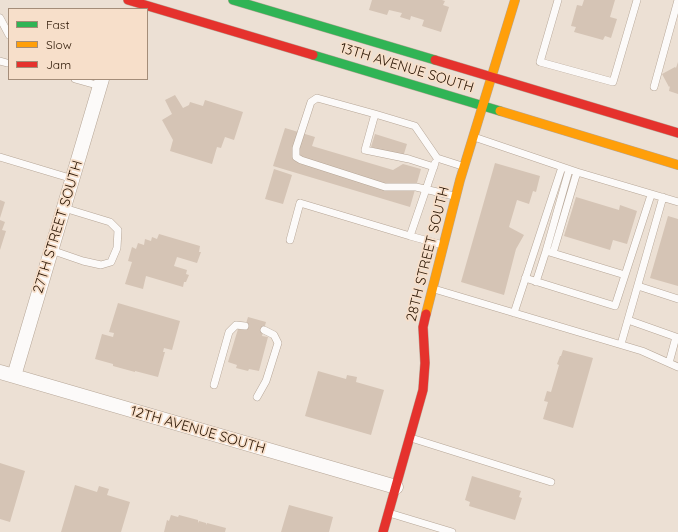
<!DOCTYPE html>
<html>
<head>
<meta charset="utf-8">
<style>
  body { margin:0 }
  #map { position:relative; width:678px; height:532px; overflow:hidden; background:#ece0d4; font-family:Quicksand,sans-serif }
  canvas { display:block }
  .legend { position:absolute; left:8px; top:8px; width:140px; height:72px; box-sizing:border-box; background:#f7dfca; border:1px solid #a48d79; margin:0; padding:5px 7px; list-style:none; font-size:12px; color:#281300 }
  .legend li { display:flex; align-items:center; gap:8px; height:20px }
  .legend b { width:20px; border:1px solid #a48d79 }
</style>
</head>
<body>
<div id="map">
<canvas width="678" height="532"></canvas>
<ul class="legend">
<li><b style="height:5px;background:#30b455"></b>Fast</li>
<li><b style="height:5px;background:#ff9f0a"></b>Slow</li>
<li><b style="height:5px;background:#e5322d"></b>Jam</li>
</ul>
</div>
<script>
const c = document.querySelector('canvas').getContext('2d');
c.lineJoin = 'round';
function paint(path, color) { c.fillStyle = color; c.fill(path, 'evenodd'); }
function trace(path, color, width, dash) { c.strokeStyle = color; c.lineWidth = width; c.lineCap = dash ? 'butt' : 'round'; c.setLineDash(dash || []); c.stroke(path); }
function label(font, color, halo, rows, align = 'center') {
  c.font = font + ' Quicksand,sans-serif'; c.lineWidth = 3.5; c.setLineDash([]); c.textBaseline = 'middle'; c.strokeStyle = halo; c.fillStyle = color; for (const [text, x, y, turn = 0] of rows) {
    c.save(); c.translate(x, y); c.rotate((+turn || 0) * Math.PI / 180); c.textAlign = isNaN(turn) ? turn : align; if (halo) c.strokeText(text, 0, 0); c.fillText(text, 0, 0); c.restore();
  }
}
paint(new Path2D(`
  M372,0h70l3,1 -2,4 6,2 -8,25 -19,-6 2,-6 -13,-4 -1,4 -10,-3 2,-4 -13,-3 -2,5 -18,-5z
  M584,0h31l-5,17 7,2 -6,19 -6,-2 -2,4 -29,-8 2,-5 -5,-1 6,-21 5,1z
  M678,62v32l-9,-3 1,-5 -1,1 -7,-13 13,-7 1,1z
  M175,95l8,13 6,-3 1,-3 13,4 2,-6 38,12 -9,28 -9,-3 -4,11 -4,-1 -5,17 -42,-13 3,-11 -11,-20 10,-6 -7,-14z
  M285,128l30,9 -3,9 81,24 10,-6 18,5 -11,38 -137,-41z
  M375,134l32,10 -4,13 -32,-10z
  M495,163l45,13 -4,16 -3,-1 -4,13 -12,-4 -8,27 15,8 -8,14 -12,46 -43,-13z
  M274,169l18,6 -9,29 -18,-5z
  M576,197l43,13 1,-5 17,6 -10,33 -14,-4 -3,10 -46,-14z
  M0,200l5,2 -5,16z
  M668,216l10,3v67l-28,-8z
  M0,220l5,2 -3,8 4,1 -6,19z
  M159,234l41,12 -1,6h2l-4,11 -20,-6 -3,9 13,4 -1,4 3,1 -3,7h-2l-1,5 -37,-11 -3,13 -18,-5 7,-22 -4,-1 4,-14 4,2 2,-6 6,2 1,-6 6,2 1,-4 5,2z
  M118,303l62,18 -8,29 -8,-2 -1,4h2l-7,25 -23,-6v1l-22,-6v-2l-18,-5 7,-25 11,3 1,-4 -5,-1z
  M248,317l18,5 -4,14 6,1 -9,34 -10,-2 -1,2 -12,-3 1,-3 -9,-3 10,-33 6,1z
  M563,350l30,8 -20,70 -30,-9 5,-17 -4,-1 3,-10 4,1 8,-27 -2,-1 3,-8h1z
  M318,371l28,8 1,-4 10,2 -1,5 28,8 -13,45 -66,-19z
  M0,463l25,8 -15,51 -10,-3z
  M472,476l49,15 -2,6 3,1 -7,22 -46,-14 1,-4 -5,-2z
  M75,485l22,7 2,-6 10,3 -2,6 23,7 -9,30h-60z
  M289,505l44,12 -4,15h-48z
  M171,515l7,2 1,-2 19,5v3l1,-2 7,2v2l1,-2 19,5 -1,4h-61l3,-12 2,1z`), '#d5c4b5');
const lane = new Path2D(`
  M558,0l-18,62 73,20 24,-82
  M0,18l9,17
  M0,61l7,2
  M75,79l25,7
  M654,87l24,-87
  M375,114l-58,-16 -6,4 -15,46v9l5,3 84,27h31l38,9
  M474,137l103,35 101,30
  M0,157l73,22
  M435,163l-25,73 33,9
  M434,167l-25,-8 -44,-9 10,-36 40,12 22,32 25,8
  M290,240l10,-37 110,33
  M51,250l32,11 18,4 10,-3 6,-14 1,-18 -8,-8 -46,-14
  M546,251l23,-81
  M553,253l24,-81
  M525,278l90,28 36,-111
  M536,282l10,-31 79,24
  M638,286l40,13
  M434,289l208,62 36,16
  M514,313l48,-146
  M628,320l48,17 -7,26
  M621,344l42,-147
  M214,385l15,-53 7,-7 9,1
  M257,397l9,-16 12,-38 -4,-8 -10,-5
  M411,438l140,44
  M389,513l63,19`);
const street = new Path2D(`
  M0,372l396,115
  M14,376l88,-297`);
const fast = new Path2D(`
  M233,0l202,60
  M313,55l187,56`);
const slow = new Path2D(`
  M500,111l178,54
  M426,314l34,-134 55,-180`);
const jam = new Path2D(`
  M128,0l185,55
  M435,60l243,73
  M383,532l40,-142 2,-27 -2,-36 3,-13`);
trace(lane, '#b6a697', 8);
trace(street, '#b6a697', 15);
trace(fast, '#b6a697', 10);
trace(slow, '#b6a697', 10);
trace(jam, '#b6a697', 10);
trace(lane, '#fcfaf9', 7);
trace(street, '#fcfaf9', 14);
trace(fast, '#30b455', 9);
trace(slow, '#ff9f0a', 9);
trace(jam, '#e5322d', 9);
label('14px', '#281300', '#f7dfca', [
  ["13TH AVENUE SOUTH",407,68,17],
  ["27TH STREET SOUTH",58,227,-73],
  ["28TH STREET SOUTH",428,254,-76],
  ["12TH AVENUE SOUTH",198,430,16]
]);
</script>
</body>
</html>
